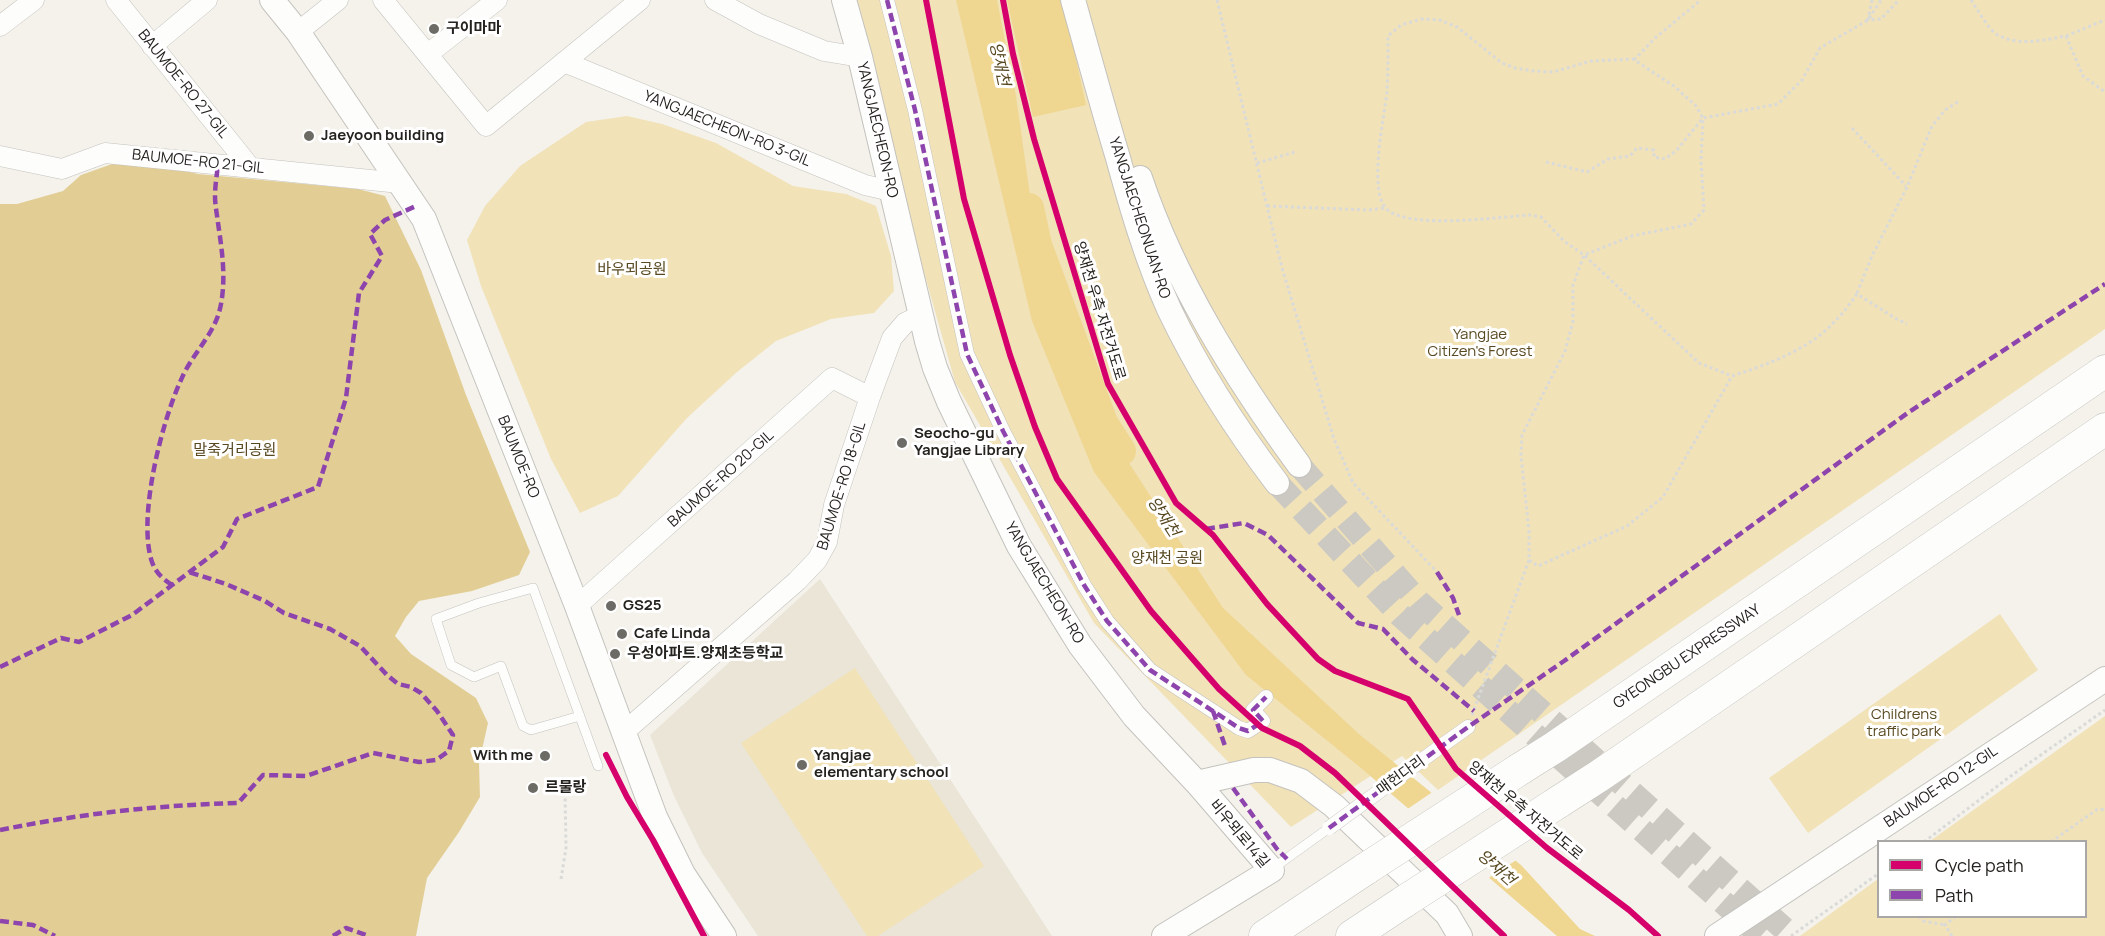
<!DOCTYPE html>
<html>
<head>
<meta charset="utf-8">
<style>
  body { margin:0 }
  #map { position:relative; width:2105px; height:936px; overflow:hidden; background:#f4f2eb; font-family:Manrope,sans-serif }
  canvas { display:block }
  .legend { position:absolute; left:1877px; top:840px; width:210px; height:78px; box-sizing:border-box; background:#fff; border:2px solid #a8a7a5; margin:0; padding:8px 10px; list-style:none; font-size:18px; color:#25231f }
  .legend li { display:flex; align-items:center; gap:12px; height:30px }
  .legend b { width:30px; border:2px solid #a8a7a5 }
</style>
</head>
<body>
<div id="map">
<canvas width="2105" height="936"></canvas>
<ul class="legend">
<li><b style="height:8px;background:#d6006c"></b>Cycle path</li>
<li><b style="height:8px;background:#8e44ad"></b>Path</li>
</ul>
</div>
<script>
const c = document.querySelector('canvas').getContext('2d');
c.lineJoin = 'round';
function paint(path, color) { c.fillStyle = color; c.fill(path, 'evenodd'); }
function trace(path, color, width, dash) { c.strokeStyle = color; c.lineWidth = width; c.lineCap = dash ? 'butt' : 'round'; c.setLineDash(dash || []); c.stroke(path); }
function label(font, color, halo, rows, align = 'center') {
  c.font = font + ' Manrope,"Noto Sans KR",sans-serif'; c.lineWidth = 6; c.setLineDash([]); c.textBaseline = 'middle'; c.strokeStyle = halo; c.fillStyle = color; for (const [text, x, y, turn = 0] of rows) {
    c.save(); c.translate(x, y); c.rotate((+turn || 0) * Math.PI / 180); c.textAlign = isNaN(turn) ? turn : align; if (halo) c.strokeText(text, 0, 0); c.fillText(text, 0, 0); c.restore();
  }
}
paint(new Path2D(`
  M820,579l232,357h-294l-56,-83 -28,-57 -24,-61z`), '#eae5d7');
paint(new Path2D(`
  M847,0h1258v329l-667,461 -36,-34 -111,71 -197,-204 -139,-241z
  M627,116l35,8 54,19 77,43 53,8 30,12 15,50 3,35 -20,22 -43,6 -55,22 -39,31 -50,46 -69,78 -38,17 -29,-54 -70,-173 -14,-46 18,-34 35,-40 66,-44z
  M2000,614l38,56 -230,163 -39,-55z
  M855,668l129,198 -106,70h-11l-126,-193z
  M2105,716v220h-305l78,-57v37h208v-74l-156,-1z`), '#f1e2b8');
paint(new Path2D(`
  M112,164l52,2 34,8 160,15 27,7 36,74 45,125 64,157 -11,23 -47,16 -53,10 -13,16 -11,19 16,18 65,44 12,25 -9,40 1,34 -21,35 -32,46 -11,58h-416v-732h17l46,-13 18,-16z`), '#e2ce95');
paint(new Path2D(`
  M956,0h41l19,96 21,149 66,178 120,185 137,127 161,130 59,64 15,7h-38l-196,-168 -115,-93 -152,-203 -62,-151z
  M1007,0h56l23,105 -53,12z`), '#efd691');
paint(new Path2D(`
  M1434,791l84,68 -31,20 -81,-69z`), '#f4f2eb');
trace(new Path2D(`
  M1029,208l8,37 66,178 18,28`), '#efd691', 30);
trace(new Path2D(`
  M1299,465l120,137 373,334
  M1277,483l123,132 361,321`), '#cbc9c2', 24, [24, 12]);
const service = new Path2D(`
  M580,716l-49,14 -8,-4 -22,-60 -27,11 -23,-12 -15,-46 43,-16 54,-15 65,178
  M1272,869l57,-41`);
const pedestrian = new Path2D(`
  M887,0l28,110 52,244 36,77 81,154 23,36 43,49 89,58 9,3 15,-10 -10,-11 13,-13
  M1444,744l24,-17`);
const minor = new Path2D(`
  M116,0l134,167
  M383,0l103,126 154,-126
  M715,0l44,24 65,27 36,6
  M0,26l34,-26
  M298,32l40,-32
  M152,46l55,-46
  M428,54l69,-54
  M564,62l301,123 26,6
  M0,156l62,13 43,-16 295,30
  M577,606l255,-228 38,19
  M624,732l173,-151 20,-21 10,-18 7,-37 36,-108 22,-59 13,-15 16,-8`);
const tertiary = new Path2D(`
  M272,0l26,32 126,187 153,387 78,211 28,57 41,62
  M844,0l16,57 67,284 8,27 14,34 70,144 61,99 54,71 63,67 75,87 -108,66
  M1073,0c15,53 29,105 45,158 14,51 29,102 51,151 29,61 67,120 108,174
  M1140,178c35,104 95,199 159,287
  M1197,783l57,-13h16l31,11 33,25 113,108 13,22
  M1717,936l388,-257`);
const trunk = new Path2D(`
  M1520,769l35,-22 550,-376
  M1557,803l42,-27 506,-347
  M1265,936l102,-68
  M1352,936l53,-35`);
trace(service, '#c4c2bd', 10);
trace(pedestrian, '#c4c2bd', 15);
trace(minor, '#c4c2bd', 21);
trace(tertiary, '#c4c2bd', 26);
trace(trunk, '#c4c2bd', 33);
trace(new Path2D(`
  M1217,0l65,268 52,171 19,44 84,89
  M1872,0l-4,20 13,-1 18,-19
  M1971,0c6,9 17,28 25,34 22,13 47,6 70,2l17,40 22,16
  M2066,36l39,-16
  M1634,60l21,-22 46,-38
  M1852,128l54,58
  M1546,162l41,10 21,-13 22,-3 7,-8 17,2v7l11,2 11,-8 27,-33 75,-14 24,-24 18,-32 48,-28 13,-20
  M1257,163l38,-11
  M1267,206l101,4 17,-2
  M1857,293l15,-37 35,-69 25,-61 13,-16 14,-9
  M1529,560l9,6 89,-40 36,-29 69,-121c37,-12 79,-27 105,-57 8,-8 14,-17 20,-25l38,24 12,6
  M1472,715l57,-155v-28l-8,-77 1,-20 43,-84 8,-29v-37l11,-30 48,-19 59,-12 13,-14 -3,-50 2,-42 -7,-12 -22,-20 -41,-27 -42,2 -38,11 -20,-1 -18,-3 -13,-5 -45,-36 -17,-7 -19,-1 -20,6 -13,11c0,18 0,37 -1,55 -2,24 -21,105 2,120 26,18 109,6 141,4l11,2 23,24 20,14 115,108 33,13
  M1924,842l84,-64 97,-68
  M2051,842l45,-32 9,-1
  M561,879l5,-31 -1,-57
  M1919,916l4,5 22,4
  M1791,936l87,-62
  M1952,936l-7,-11 11,-9`), '#dadad8', 3, [3, 3]);
trace(service, '#fdfdfc', 9);
trace(pedestrian, '#fdfdfc', 14);
trace(minor, '#fdfdfc', 20);
trace(tertiary, '#fdfdfc', 24);
trace(trunk, '#fdfdfc', 32);
const pedestrianBridge = new Path2D(`
  M1329,828l115,-84`);
const trunkBridge = new Path2D(`
  M1367,868l153,-99
  M1405,901l152,-98`);
trace(pedestrianBridge, '#c4c2bd', 15, []);
trace(trunkBridge, '#c4c2bd', 33, []);
trace(pedestrianBridge, '#fdfdfc', 14);
trace(trunkBridge, '#fdfdfc', 32);
trace(new Path2D(`
  M887,0l28,110 52,244 36,77 81,154 23,36 43,49 89,58 9,3 15,-10 -10,-11 13,-13
  M1206,529l38,-6 24,12 90,88 25,6 29,30 62,52
  M1437,572l16,26 6,17
  M172,585c-9,-6 -16,-12 -20,-23 -15,-44 10,-141 29,-182 11,-27 35,-46 40,-76 5,-27 1,-54 -3,-81 -1,-9 -3,-18 -3,-27 0,-11 2,-21 3,-32
  M0,667l61,-29 18,4 53,-27 91,-68 14,-28 81,-32 28,-89 13,-105 23,-37 -12,-22 15,-14 31,-14
  M1213,711l13,38
  M1233,788l44,61 10,10
  M1329,828l139,-101 96,-66 345,-249 196,-128
  M0,830c79,-16 157,-25 238,-27l25,-28 43,1 67,-23 46,9 17,-2 13,-9 4,-16 -16,-24 -16,-18 -10,-6 -13,-3 -11,-9 -27,-29 -30,-17 -46,-16 -19,-12 -39,-17 -37,-12
  M0,921l33,4 22,11
  M333,936l13,-8 23,8`), '#8e44ad', 4.5, [9, 4.5]);
trace(new Path2D(`
  M926,0l38,199 46,156 25,72 22,52 94,132 68,78 43,39 38,18 35,27 169,163
  M1003,0l10,54 21,85 74,245 68,119 37,32 54,69 51,55 17,12 73,28 48,70 91,79 82,62 29,26
  M606,755l21,42 26,43 51,96`), '#d6006c', 6);
for (const [x, y, r, color] of [
  [434,29,6,"#6d6b66"],
  [309,136,6,"#6d6b66"],
  [902,443,6,"#6d6b66"],
  [611,606,6,"#6d6b66"],
  [622,634,6,"#6d6b66"],
  [615,654,6,"#6d6b66"],
  [545,756,6,"#6d6b66"],
  [802,765,6,"#6d6b66"],
  [533,788,6,"#6d6b66"]
]) { const dot = new Path2D(); dot.arc(x, y, r, 0, 2 * Math.PI); c.fillStyle = color; c.fill(dot); trace(dot, '#fff', 2); }
label('bold 15px', '#25231f', '#fff', [
  ["구이마마",446,29],
  ["Jaeyoon building",321,136],
  ["Seocho-gu",914,434],
  ["Yangjae Library",914,451],
  ["GS25",623,606],
  ["Cafe Linda",634,634],
  ["우성아파트.양재초등학교",627,654],
  ["With me",533,756,"right"],
  ["Yangjae",814,756],
  ["elementary school",814,773],
  ["르물랑",545,788]
], 'left');
label('15px', '#25231f', '#fff', [
  ["BAUMOE-RO 27-GIL",183,84,51],
  ["YANGJAECHEON-RO 3-GIL",727,129,22],
  ["YANGJAECHEON-RO",877,130,77],
  ["BAUMOE-RO 21-GIL",198,162,6],
  ["YANGJAECHEONUAN-RO",1139,218,72],
  ["양재천 우측 자전거도로",1099,311,73],
  ["BAUMOE-RO",518,457,68],
  ["BAUMOE-RO 20-GIL",721,479,-42],
  ["BAUMOE-RO 18-GIL",842,486,-73],
  ["YANGJAECHEON-RO",1044,583,59],
  ["GYEONGBU EXPRESSWAY",1687,657,-34],
  ["매헌다리",1401,776,-36],
  ["BAUMOE-RO 12-GIL",1941,787,-34],
  ["양재천 우측 자전거도로",1525,811,40],
  ["비우뫼로14길",1239,834,50]
]);
label('15px', '#584921', '#fff', [
  ["바우뫼공원",632,270],
  ["Yangjae",1480,335],
  ["Citizen's Forest",1480,352],
  ["말죽거리공원",235,451],
  ["양재천 공원",1167,559],
  ["Childrens",1904,715],
  ["traffic park",1904,732]
]);
label('italic 16px', '#56471f', '#fff', [
  ["양재천",999,64,78],
  ["양재천",1163,517,57],
  ["양재천",1496,868,42]
]);
</script>
</body>
</html>
